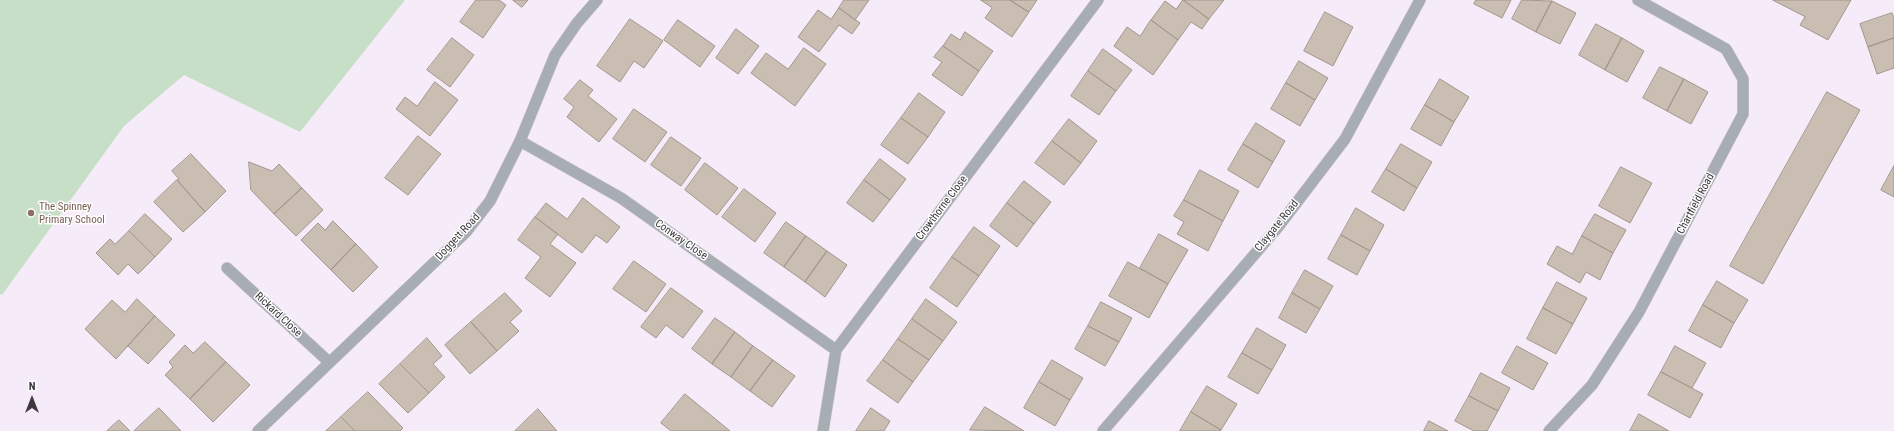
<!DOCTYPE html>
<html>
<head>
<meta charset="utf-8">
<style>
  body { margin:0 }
  #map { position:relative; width:1894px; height:431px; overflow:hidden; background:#f6ebf9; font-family:"Roboto Condensed",sans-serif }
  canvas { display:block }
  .north { position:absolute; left:12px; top:379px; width:40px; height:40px; -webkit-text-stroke:3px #fff; paint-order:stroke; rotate:0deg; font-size:11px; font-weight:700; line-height:16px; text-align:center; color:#3b373c }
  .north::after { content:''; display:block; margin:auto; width:14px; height:18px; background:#3b373c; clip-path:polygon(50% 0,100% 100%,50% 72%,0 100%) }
</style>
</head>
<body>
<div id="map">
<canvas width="1894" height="431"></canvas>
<div class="north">N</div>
</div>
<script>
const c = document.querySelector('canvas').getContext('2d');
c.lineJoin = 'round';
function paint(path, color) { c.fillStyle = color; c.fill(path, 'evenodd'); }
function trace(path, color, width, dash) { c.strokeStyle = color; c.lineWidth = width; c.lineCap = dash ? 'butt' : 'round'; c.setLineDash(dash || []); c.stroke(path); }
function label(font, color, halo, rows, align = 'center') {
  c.font = font + ' "Roboto Condensed",sans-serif'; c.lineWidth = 3; c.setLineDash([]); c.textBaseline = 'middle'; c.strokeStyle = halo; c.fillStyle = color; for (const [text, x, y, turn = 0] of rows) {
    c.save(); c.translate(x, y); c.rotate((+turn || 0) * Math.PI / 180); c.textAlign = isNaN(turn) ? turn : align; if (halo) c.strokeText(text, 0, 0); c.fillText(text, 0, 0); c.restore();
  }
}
paint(new Path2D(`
  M0,0h405l-105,132 -116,-57 -60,51 -122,169 -2,-1z`), '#c8dfc7');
const building = new Path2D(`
  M476,0h23l7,5 -23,33 -23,-16z
  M513,0h15l-6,7z
  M844,0h25l-14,20 -16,-12z
  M981,0h29l19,12 -17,25 -27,-19 7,-10z
  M1010,0h27l-8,12z
  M1183,0l26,19 -7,10 -11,-7 -13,18 -27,-20 14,-19 11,8z
  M1184,0h40l-15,19z
  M1476,0h35l-9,18 -28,-14z
  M1522,0l30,1 -16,31 -24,-13z
  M1773,0h78l-23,40 -28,-15 5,-8z
  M1552,1l24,12 -16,31 -24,-12z
  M839,8l21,15 -8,11 -13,-9 -20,27 -21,-15 20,-27 13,9z
  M1325,12l28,15 -20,39 -29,-15z
  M1892,13l2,5v20l-26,9 -8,-23z
  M630,19l33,22 -19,27 -10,-7 -14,21 -23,-16z
  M678,20l37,26 -15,21 -36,-27z
  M1151,20l27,20 -25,35 -39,-29 13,-19 13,9z
  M1596,24l26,14 -17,32 -26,-15z
  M736,29l23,17 -21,28 -22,-16z
  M965,32l28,19 -14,20 -36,-25 8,-12 9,6z
  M452,38l22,17 -24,32 -23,-17z
  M1622,38l22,13 -17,31 -22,-12z
  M1894,38v30l-17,6 -9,-27z
  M943,46l36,25 -17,25 -30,-21 10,-13 -8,-5z
  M804,48l22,16 -31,42 -44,-33 15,-20 22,16z
  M1103,49l29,21 -16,21 -28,-20z
  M1299,61l29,17 -13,22 -29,-17z
  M1660,67l24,12 -17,32 -24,-13z
  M1088,71l28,20 -17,24 -28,-19z
  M1440,79l29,18 -15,25 -29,-17z
  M1684,79l24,13 -17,32 -24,-13z
  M580,80l13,10 -5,6 29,23 -18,23 -32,-25 7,-10 -10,-8z
  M435,82l23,18 -28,36 -34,-27 9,-12 12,9z
  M1286,83l29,17 -15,26 -29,-17z
  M1827,92l33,18 -97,174 -33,-18z
  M919,93l26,19 -17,25 -27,-19z
  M1425,105l29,17 -13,24 -30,-17z
  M634,109l33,23 -22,30 -32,-23z
  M901,118l27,19 -20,27 -27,-19z
  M1069,119l28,22 -16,22 -29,-22z
  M1256,123l29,18 -12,21 -30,-18z
  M418,136l23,18 -33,41 -23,-17z
  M671,137l30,21 -20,28 -30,-21z
  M1052,141l29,22 -17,22 -29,-22z
  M1243,144l30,18 -15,26 -30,-18z
  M1401,144l31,18 -15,26 -31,-19z
  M191,154l35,37 -21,21 -28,-32 2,-1 -7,-8z
  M880,159l26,20 -16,21 -26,-20z
  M249,162l23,9 7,-7 23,24 -28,26 -23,-24z
  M705,163l33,25 -21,27 -32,-25z
  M1894,166v31l-13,-7z
  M1621,167l31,16 -22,40 -31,-17z
  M1386,169l31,19 -13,23 -32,-19z
  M1200,170l39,21 -16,30 -39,-21z
  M177,180l28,32 -22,20 -29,-30z
  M864,180l26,20 -17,22 -26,-19z
  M1024,181l27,21 -17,22 -27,-21z
  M302,188l21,22 -27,26 -22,-22z
  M744,189l32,24 -21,29 -33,-25z
  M583,198l37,29 -13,16 -11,-8 -14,18 -47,-36 11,-14 21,16z
  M1184,200l39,21 -15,30 -31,-17 7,-12 -10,-6z
  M1007,203l27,21 -17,23 -27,-21z
  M1356,208l28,17 -14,26 -29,-16z
  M145,214l27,25 -17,18 -26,-26z
  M1595,214l31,16 -13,23 -31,-17z
  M535,217l23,17 -8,10 26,19 -26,34 -25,-19 16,-21 -23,-17z
  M333,221l23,23 -25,26 -30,-30 17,-17 7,7z
  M786,222l20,14 -22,31 -20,-14z
  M974,227l26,19 -21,30 -27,-19z
  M129,231l26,26 -17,17 -10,-10 -10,11 -22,-22 14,-14 5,5z
  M1159,234l29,16 -20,34 -28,-16z
  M1341,235l29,16 -13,24 -29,-16z
  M806,236l21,15 -22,31 -21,-15z
  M1582,236l31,17 -13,27 -14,-8 -6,11 -33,-19 10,-18 15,8z
  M356,244l22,23 -25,25 -22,-22z
  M827,251l20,14 -22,32 -20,-15z
  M952,257l27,19 -22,31 -27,-19z
  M634,261l32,23 -20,28 -33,-23z
  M1128,262l40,22 -19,34 -40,-22z
  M1305,270l28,16 -13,23 -28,-16z
  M1717,281l31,19 -14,23 -31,-18z
  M1557,282l30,16 -14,26 -30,-16z
  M671,288l32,23 -20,27 -17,-13 -10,13 -15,-11z
  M505,293l17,18 -12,11 9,9 -22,20 -26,-29z
  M1292,293l28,16 -14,24 -27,-15z
  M137,299l18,17 -39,43 -31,-30 27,-29 13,12z
  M926,299l31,23 -14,19 -31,-22z
  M1101,302l31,16 -13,24 -31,-16z
  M1703,305l31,18 -13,25 -32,-17z
  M1543,308l30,16 -17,30 -29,-15z
  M155,316l20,19 -27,29 -20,-18z
  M715,318l20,14 -23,32 -20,-15z
  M912,319l31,22 -14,19 -31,-21z
  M471,322l26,29 -27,23 -25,-29z
  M1088,326l31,16 -14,24 -30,-17z
  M1257,328l29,17 -14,25 -30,-17z
  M735,332l18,14 -22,31 -19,-13z
  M427,338l15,18 -9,8 12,13 -16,16 -29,-29z
  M898,339l31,21 -16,22 -30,-22z
  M205,342l21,20 -36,37 -25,-24 8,-8 -4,-5 16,-17 8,8z
  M753,346l20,14 -23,31 -19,-14z
  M1517,346l31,17 -15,27 -31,-17z
  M1675,346l31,17 -14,25 -31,-16z
  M1242,353l30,17 -14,24 -30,-17z
  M773,360l22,16 -23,31 -22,-16z
  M883,360l30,22 -15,21 -31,-22z
  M1052,360l31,18 -13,22 -31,-18z
  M226,362l24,23 -37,37 -23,-23z
  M400,364l29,29 -21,20 -29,-29z
  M1661,372l42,22 -13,24 -42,-23z
  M1481,373l29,15 -12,23 -29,-15z
  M1039,382l31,18 -15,26 -31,-18z
  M1207,386l30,18 -16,26 -30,-18z
  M368,392l35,36 -3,3h-45l-14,-14z
  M685,394l45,37h-59l-10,-8z
  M1469,396l29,15 -11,20h-13l-19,-10z
  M985,407l39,24 -54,-1z
  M159,408l22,23h-47z
  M871,408l19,13 -6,10h-28z
  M538,409l19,22h-42z
  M1191,412l30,18 -1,1h-40z
  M1639,414l30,17h-39z
  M341,417l14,14h-29z
  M119,420l11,11h-23z
  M1429,421l19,10h-24z`);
paint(building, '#cabdb2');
trace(building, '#a3968c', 1);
const minor = new Path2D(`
  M520,141l101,57 215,152
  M227,268l102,94
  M258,431l208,-199 24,-31 30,-60 35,-86 22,-32 20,-23
  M823,431l13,-81 262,-350
  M1103,431l175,-204 67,-88 75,-139
  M1549,431l43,-46 47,-73 104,-198v-35l-17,-30 -88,-49`);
trace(minor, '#d1c7d3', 12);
trace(minor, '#a7adb2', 11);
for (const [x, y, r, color] of [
  [31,213,4,"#8d6e63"]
]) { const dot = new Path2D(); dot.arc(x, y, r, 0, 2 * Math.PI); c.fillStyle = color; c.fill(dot); trace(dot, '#fff', 1.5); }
label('11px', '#3b373c', '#fff', [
  ["Chartfield Road",1696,204,-62],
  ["Crowthorne Close",942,208,-53],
  ["Claygate Road",1277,226,-51],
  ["Doggett Road",458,237,-47],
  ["Conway Close",681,240,35],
  ["Rickard Close",278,315,43]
]);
label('11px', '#785e54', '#fff', [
  ["The Spinney",39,207],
  ["Primary School",39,220]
], 'left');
</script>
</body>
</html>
